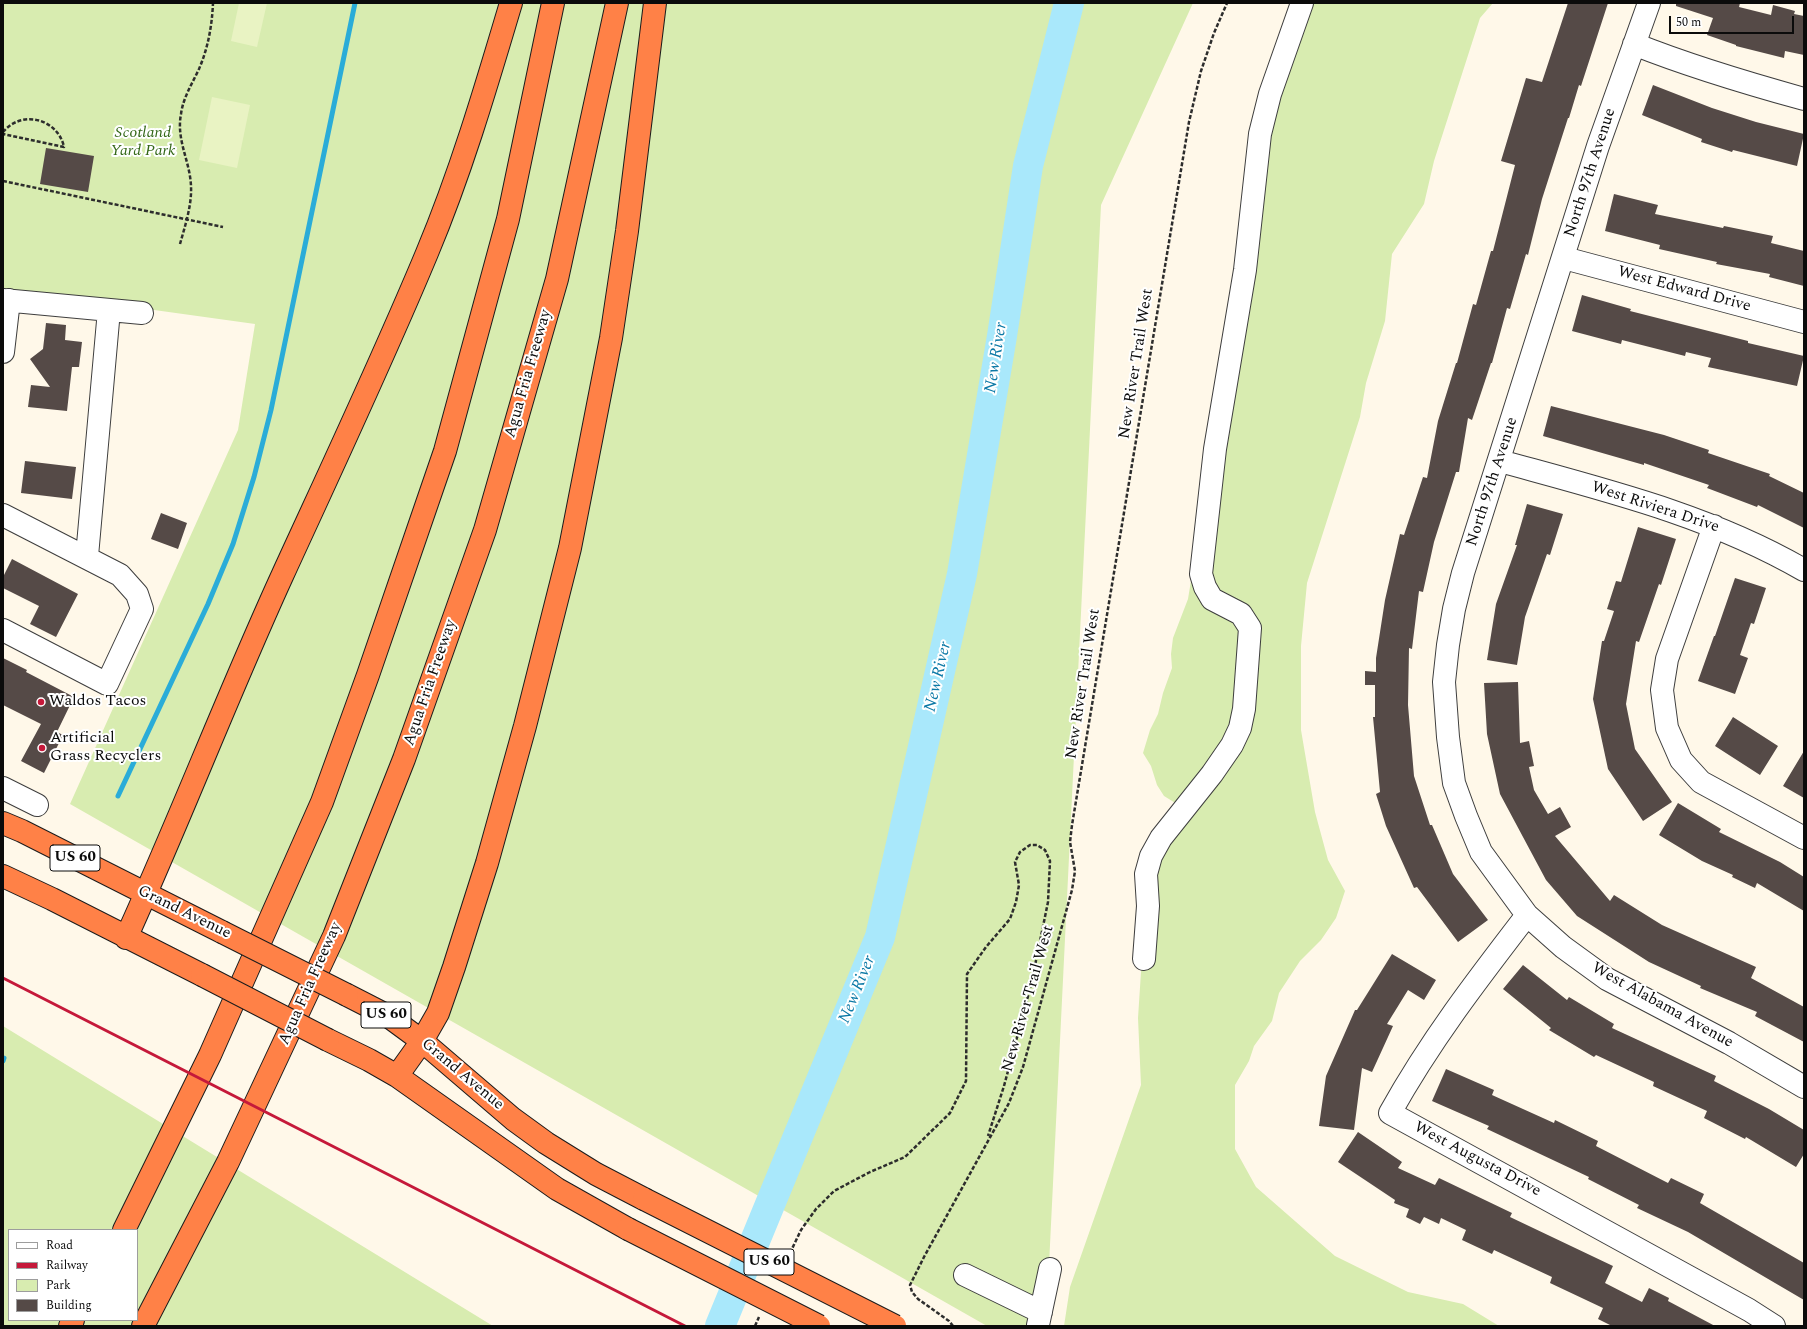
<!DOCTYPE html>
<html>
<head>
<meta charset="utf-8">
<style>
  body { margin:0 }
  #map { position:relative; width:1807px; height:1329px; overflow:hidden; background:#fff8e9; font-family:Spectral,serif }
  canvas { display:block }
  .frame { position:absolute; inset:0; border:4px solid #0b0b0b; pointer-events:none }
  .legend { position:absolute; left:8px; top:1229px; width:130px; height:92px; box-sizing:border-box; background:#fff; border:1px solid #9d9d9d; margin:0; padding:5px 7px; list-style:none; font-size:12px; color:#0b0b0b }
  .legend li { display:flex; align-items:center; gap:8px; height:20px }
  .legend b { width:20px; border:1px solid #9d9d9d }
  .scale { position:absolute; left:1669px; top:16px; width:125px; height:18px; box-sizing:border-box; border:2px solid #0b0b0b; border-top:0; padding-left:5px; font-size:12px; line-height:14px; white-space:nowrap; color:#0b0b0b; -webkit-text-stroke:3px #fff; paint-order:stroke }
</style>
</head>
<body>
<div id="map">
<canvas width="1807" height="1329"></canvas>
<div class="frame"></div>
<ul class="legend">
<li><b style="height:5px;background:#fff"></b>Road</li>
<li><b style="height:5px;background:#c5193a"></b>Railway</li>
<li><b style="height:11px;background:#d8ecb0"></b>Park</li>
<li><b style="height:11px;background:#554a47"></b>Building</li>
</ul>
<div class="scale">50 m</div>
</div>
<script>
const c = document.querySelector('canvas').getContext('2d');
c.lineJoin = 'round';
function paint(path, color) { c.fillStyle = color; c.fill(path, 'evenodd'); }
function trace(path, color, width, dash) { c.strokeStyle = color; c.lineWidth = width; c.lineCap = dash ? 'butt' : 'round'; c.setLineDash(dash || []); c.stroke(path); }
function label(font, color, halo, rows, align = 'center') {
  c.font = font + ' Spectral,serif'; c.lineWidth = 4; c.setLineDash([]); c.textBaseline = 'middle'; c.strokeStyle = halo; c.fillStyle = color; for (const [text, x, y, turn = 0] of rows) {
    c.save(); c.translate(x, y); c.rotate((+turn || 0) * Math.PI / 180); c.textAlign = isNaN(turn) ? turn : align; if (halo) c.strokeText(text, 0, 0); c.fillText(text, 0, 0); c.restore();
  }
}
paint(new Path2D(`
  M3,3h1190l-92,202 -55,1121h-59l-917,-522 168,-374 17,-106 -252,-35z
  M1306,3h187l-13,15 -46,143 -10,43 -32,50 -7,67 -19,62 -6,34 -53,166 -6,63v84l14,82 13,48 17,31 -9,27 -15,22 -21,21 -21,32 -7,28 -18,25 -5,15 -14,24v64l21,38 79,69 73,36 55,12 36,22h-435l6,-39 71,-202 -3,-67 9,-138 30,-76 -13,-8 -7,-11 -6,-19 -8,-13 7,-23 8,-16 5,-21 9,-25 -1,-14 2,-16 15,-39 73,-451z
  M3,1026l490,300h-490zM9,1230h128v90h-128z`), '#d8ecb0');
paint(new Path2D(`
  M239,3h28l-10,44 -26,-6z
  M212,97l38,8 -13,63 -38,-8z`), '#e9f3c3');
trace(new Path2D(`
  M118,796l90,-192 25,-60 21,-67 17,-67 84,-407
  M3,1061l1,-3`), '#2aacd8', 5);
trace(new Path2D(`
  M720,1326l160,-389 82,-363 40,-238 26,-170 41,-163`), '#a9e8fb', 30);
paint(new Path2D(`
  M1568,3h40l-27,83 -2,-1 -10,33h-1l-26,81 -14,56 -2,-1 -16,55 -3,-1 -15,55h-1l-19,57 -4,-2 -9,54h-3l-22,70 -11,50 -4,-1 -7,58 -3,-1 -1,57 6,71 16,49h2l21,49 35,46 -30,22 -41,-55 -3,1 -28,-62 -10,-32 4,-2 -7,-75h2v-32h-10v-14l11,1v-14l9,-58 15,-66 4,1 19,-58 4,1 11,-57 18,-58h1l16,-59 3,1 15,-54h2l22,-86 -14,-4 25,-83 16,4z
  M1676,3h64l-1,4 32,8 2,-10 22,6 -1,3 10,2v39l-19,-4 -1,7 -48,-12v-1l-29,-10 6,-17 -37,-12z
  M1653,85l59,23 44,14 48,12 -7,32 -64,-16 -1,2 -31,-10 1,-3 -60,-24z
  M46,148l48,8 -6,36 -48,-8z
  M1614,194l44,11 -3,9 68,14 1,-2 49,10 -2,7 33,8v35l-35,-9 1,-3 -54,-10 1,-2 -58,-13 1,-4 -55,-14z
  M1582,295l49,14 -1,2 118,30v2l56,13 -7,30 -89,-19 3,-9 -25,-6 -1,4 -63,-16 -1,4 -49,-13z
  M46,323l20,2 -1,15 17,2 -3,25h-7l-5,44 -39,-4 3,-22 19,2 -20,-28 13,-10z
  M1551,406l113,29 45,15 -1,3 62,21 -1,2 35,17v35l-46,-23 -1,2 -50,-19 2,-3 -65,-22v2l-101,-29z
  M25,461l51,6 -4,32 -51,-6z
  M1527,504l36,10 -13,41 -3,-1 -22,63 -8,48 -30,-5 9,-56 21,-59h-2z
  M161,513l26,10 -9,26 -27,-10z
  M1638,527l38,12 -15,46 -2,-1 -20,58 -3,-1 -10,63 9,45 37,53 -29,19 -35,-52 -15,-70 9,-58h2l10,-30 -7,-2 9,-28 5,1z
  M12,559l66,35 -22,43 -26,-13 9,-18 -36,-18v-11z
  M1735,578l31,10 -12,36 -3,-1 -11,32 8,3 -13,36 -37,-13 16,-45h1z
  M3,658l24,12 -1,2 48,25 -17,35 6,3 -19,38 -23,-12 20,-37 -38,-19z
  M1518,682l2,61 9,-2 5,25 -5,1 5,23 14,24 12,-7 11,20 -16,9 55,65 4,-6 48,30 94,42 -5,11 53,29v35l-49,-26 2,-4 -57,-24 1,-2 -52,-24 -72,-46 -31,-36 -46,-86 -13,-60 -3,-51z
  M1733,717l45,29 -18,29 -45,-29z
  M1804,751v47l-21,-12z
  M1678,803l43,26 -2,3 61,30 24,15v34l-47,-28 -2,5 -23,-11 1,-2 -31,-14 -43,-26z
  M1392,954l44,26 -12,20 -16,-10 -21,34 6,2 -21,46 -10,-4 -8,62 -35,-4 7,-50 29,-66h2z
  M1523,965l44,35 2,-3 45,27 -2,4 104,48 -2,5 55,28 35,21v24l-8,13 -50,-30 -1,2 -41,-21 3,-7 -54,-25 1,-4 -58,-27 -2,2 -45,-27 2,-2 -48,-39z
  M1446,1069l48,21 -2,5 62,28 1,-3 43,21 -2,5 72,37 3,-5 33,16 -4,9 104,60v37l-116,-68 -51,-24 2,-3 -51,-26 1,-2 -102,-48 2,-3 -57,-25z
  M1358,1132l44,30 -4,6 37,17 4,-7 73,35 -2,4 103,49 -8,17 37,19 7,-14 20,10 -1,3 47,25h-103l-14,-7 5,-11 -53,-25 2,-6 -58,-27 -2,4 -30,-14 4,-10 -25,-12 -2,6 -15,-7 -4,7 -14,-7 3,-8 -15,-6 1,-3 -57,-38z`), '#554a47');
const minor = new Path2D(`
  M1649,3l-51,143 -135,427 -9,36 -6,36 -4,37 4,55 6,46 12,33 15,36 46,63 36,32 44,32 122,64 75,44
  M1634,44c55,22 112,39 170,55
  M1564,258l240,64
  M3,300l139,13
  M3,352l6,-52
  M1500,461c105,29 209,54 304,109
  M3,515l117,60 17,19 5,15 -35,75 -104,-54
  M1714,526l-47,133 -5,31 5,38 14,32 20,22 103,56
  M87,556l22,-246
  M3,788l34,17
  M1527,915c-50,65 -97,126 -137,198l359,197 25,16
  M1144,959l4,-53 -2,-32 5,-18 10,-18 51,-64 20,-29 8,-17 4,-19 6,-81 -9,-14 -29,-15 -7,-12 -4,-13 14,-125 30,-179 15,-136 10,-40 32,-91
  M965,1275l76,37
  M1038,1325l12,-56`);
const highway = new Path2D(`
  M3,823l19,8 200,101
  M3,876l49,23 150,76
  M126,938c55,-121 102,-244 157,-364 49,-107 99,-213 144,-321 34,-81 59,-166 84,-250
  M347,995l41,21 34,25 91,78 33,24 50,31 48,25
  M328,1040l41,20 28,16 160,113 71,40
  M397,1076l25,-35 16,-28 16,-46 33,-104 38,-137 45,-178 41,-210 16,-107 28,-228
  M124,1230l86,-175 112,-253 46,-127 77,-224 63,-232 45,-216
  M70,1326l3,-6
  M143,1326l85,-164 106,-226 70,-177 81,-229 72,-251 60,-276`);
trace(minor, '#3e3e3e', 24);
trace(highway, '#1c1c1c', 24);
trace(new Path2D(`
  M3,132c19,-23 55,-13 61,15l-61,-13
  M3,181l220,46
  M180,244c5,-18 12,-39 11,-58 -1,-25 -15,-46 -10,-72 2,-16 11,-30 18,-45 9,-21 13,-43 14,-66
  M790,1253l11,-23 15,-21 18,-18 36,-19 35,-15 45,-44 16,-32 1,-107 19,-27 24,-28 6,-17 3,-17 -4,-23 5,-10 10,-7h7l8,5 5,11 -2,41 -17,83 -27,101 -16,50
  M755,1326l4,-9
  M953,1326l-4,-5 -31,-22 -6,-7 -2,-7 14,-28 85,-154 14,-36 49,-177 3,-19 -5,-29 2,-17 117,-703 12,-51 13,-38 13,-30`), '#2d2d2d', 2.5, [4, 2]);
trace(minor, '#fff', 22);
trace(highway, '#ff8147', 22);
trace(new Path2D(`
  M3,978l682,348`), '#c5193a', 3);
const highwayBridge = new Path2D(`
  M222,932l125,63
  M202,975l126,65
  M644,1199l251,127
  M628,1229l191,97`);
trace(highwayBridge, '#1c1c1c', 24, []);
trace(highwayBridge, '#ff8147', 22);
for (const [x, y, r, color] of [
  [41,702,4,"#c5193a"],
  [42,748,4,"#c5193a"]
]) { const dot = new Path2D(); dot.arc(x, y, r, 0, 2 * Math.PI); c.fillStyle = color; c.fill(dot); trace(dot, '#fff', 1.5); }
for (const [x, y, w] of [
  [75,858,50],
  [386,1015,50],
  [769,1262,50]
]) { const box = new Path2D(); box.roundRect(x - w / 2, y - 13, w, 26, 3); c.fillStyle = '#fff'; c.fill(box); trace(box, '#0b0b0b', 1); }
label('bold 15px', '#0b0b0b', null, [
  ["US 60",75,858],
  ["US 60",386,1015],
  ["US 60",769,1262]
]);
label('italic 16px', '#336717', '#fff', [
  ["Scotland",143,134],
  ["Yard Park",143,152]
]);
label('16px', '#0b0b0b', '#fff', [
  ["North 97th Avenue",1591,173,-72],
  ["West Edward Drive",1684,290,15],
  ["New River Trail West",1137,364,-81],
  ["Agua Fria Freeway",529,374,-74],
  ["North 97th Avenue",1493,482,-72],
  ["West Riviera Drive",1655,508,18],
  ["Agua Fria Freeway",431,683,-71],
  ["New River Trail West",1084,684,-81],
  ["Grand Avenue",184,913,26],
  ["Agua Fria Freeway",311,984,-66],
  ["New River Trail West",1029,999,-74],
  ["West Alabama Avenue",1662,1006,29],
  ["Grand Avenue",462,1075,40],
  ["West Augusta Drive",1477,1160,28]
]);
label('16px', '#0b0b0b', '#fff', [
  ["Waldos Tacos",49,702],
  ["Artificial",50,739],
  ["Grass Recyclers",50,757]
], 'left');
label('italic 17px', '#0c79a6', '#fff', [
  ["New River",997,358,-81],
  ["New River",939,677,-77],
  ["New River",858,990,-68]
]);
</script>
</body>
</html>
